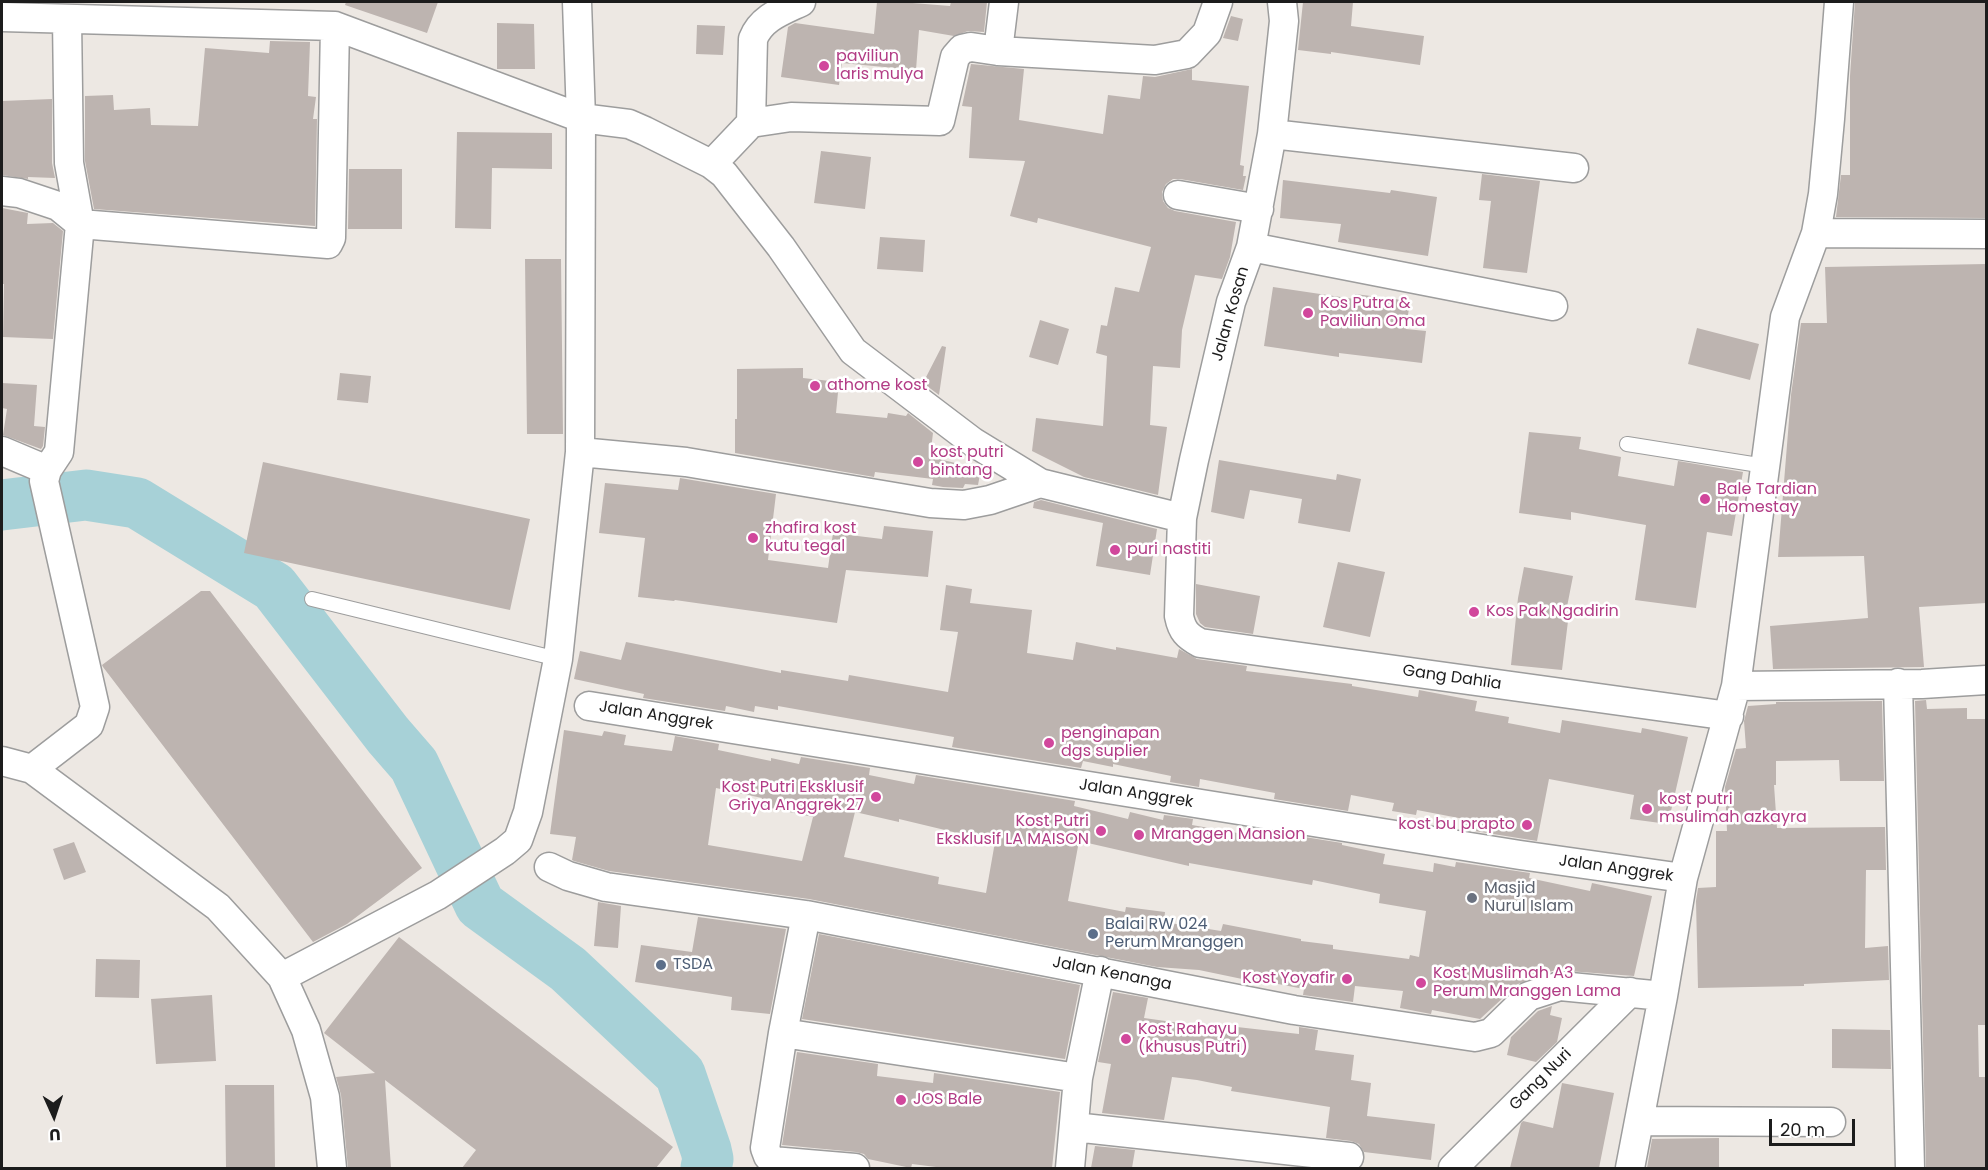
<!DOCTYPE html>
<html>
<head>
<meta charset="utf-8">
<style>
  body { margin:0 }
  #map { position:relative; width:1988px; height:1170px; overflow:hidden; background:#ede8e3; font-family:Poppins,sans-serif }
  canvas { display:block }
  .frame { position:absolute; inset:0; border:3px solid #1c1c1c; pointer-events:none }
  .north { position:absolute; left:24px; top:1086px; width:60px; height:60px; -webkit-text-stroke:4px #fff; paint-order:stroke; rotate:177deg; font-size:16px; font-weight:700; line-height:24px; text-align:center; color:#1c1c1c }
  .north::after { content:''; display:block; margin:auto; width:21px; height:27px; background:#1c1c1c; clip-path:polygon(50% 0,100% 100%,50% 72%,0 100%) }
  .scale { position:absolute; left:1769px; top:1119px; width:86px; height:27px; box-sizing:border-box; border:3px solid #1c1c1c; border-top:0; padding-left:8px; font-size:18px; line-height:21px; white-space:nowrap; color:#1c1c1c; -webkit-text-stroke:4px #fff; paint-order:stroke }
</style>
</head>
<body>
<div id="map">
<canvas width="1988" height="1170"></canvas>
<div class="frame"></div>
<div class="north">U</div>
<div class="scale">20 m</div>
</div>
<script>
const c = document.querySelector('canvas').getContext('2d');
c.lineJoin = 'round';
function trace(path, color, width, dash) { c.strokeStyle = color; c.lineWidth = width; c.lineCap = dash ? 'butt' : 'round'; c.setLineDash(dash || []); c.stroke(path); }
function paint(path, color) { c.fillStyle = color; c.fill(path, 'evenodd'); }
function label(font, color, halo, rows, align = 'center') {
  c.font = font + ' Poppins,sans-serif'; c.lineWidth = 5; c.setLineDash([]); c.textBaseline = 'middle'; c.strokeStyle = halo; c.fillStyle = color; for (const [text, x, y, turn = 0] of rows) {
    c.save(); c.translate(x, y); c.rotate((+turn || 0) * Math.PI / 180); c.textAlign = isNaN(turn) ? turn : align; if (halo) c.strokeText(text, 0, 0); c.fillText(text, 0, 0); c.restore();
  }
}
trace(new Path2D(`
  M2,505l84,-10 51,8 137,84 114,148 26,30 66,140 88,64 112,105 26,76 2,9 -2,9`), '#a7d1d7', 51);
paint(new Path2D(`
  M346,2h92l-11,31 -82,-28z
  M877,2h23l50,4 1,-4h36l-3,30 -16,-1 -14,5 -35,-6 -3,40 -74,-7 -3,22 -58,-8 7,-50 7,-4 79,11z
  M1303,2h50l-2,24 73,10 -4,29 -89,-13v2l-33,-4z
  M1855,2h131v216l-150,-1 5,-42h9v-99z
  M1231,16l12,3 -5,22 -15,-3z
  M497,23l37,1 1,45h-38z
  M697,25l28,1 -2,29 -27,-1z
  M270,41l40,1 -2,54 8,1 -3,22h4l-2,107 -221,-17 -9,-48v-65l28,-1 1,15 36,-2 1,17 47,1 7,-78 64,5z
  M971,64l53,5 -5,51 84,14 5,-39 32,4 3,-23 12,1 37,-8v11l57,6 -9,79 4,1 -1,10h3l-3,14 -63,-11h-7l-7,5 -4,8 1,9 5,7 7,3 61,11 -6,35 -8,22 -27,-4 -13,55 -2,38 -27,-2 -3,59 17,2 -9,68 -74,-18 -52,-26 4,-33 67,8 4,-70 -11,-3 5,-28 6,1 8,-39 24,5 12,-45 -113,-29 -1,5 -27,-7 15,-55 -56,-3 3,-51 -10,-1z
  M52,99v64l3,15 -27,-1v2l-26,-4v-74z
  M457,132l95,1v36l-60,-1 -1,61 -36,-1z
  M821,151l50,6 -6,52 -51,-6z
  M349,169h53v60h-54z
  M1482,174l58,7 -13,92 -44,-5 8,-67 -12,-1z
  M1283,180l107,13 1,-3 46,7 -9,59 -90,-14 3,-18 -61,-6z
  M2,208l26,5 -1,11 26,-1 10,8 -10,108 -50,-2 1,-53h-2z
  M880,237l45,3 -2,32 -46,-3z
  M525,259h36l2,175h-36z
  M1986,264v339l-67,4 5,60 -151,2 -3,-43 98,-8 -4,-62 -86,1 13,-162 10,-72h26l-2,-56z
  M1273,287l81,12 1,-5 55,7 -4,28 20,2 -4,32 -83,-10v4l-75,-11z
  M1040,320l29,9 -11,36 -29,-8z
  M1697,328l62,16 -9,36 -62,-16z
  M942,346l4,1 -7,48 -16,-12z
  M803,368v10l36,4 -3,31 51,5 1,-5 18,3 2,-3 25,20 -3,24 51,12 -3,16 -13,-1 -2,4 -20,-1 -11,-2 1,-6 -58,-7 -1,5 -139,-24v-34h2v-50z
  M340,373l31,3 -3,27 -31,-3z
  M2,383l35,2 -3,41 11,1 -2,19 -2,3 -38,-14 4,-26 -5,-1z
  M1529,432l52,5 -2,12 42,8 -3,19 56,10 4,-25 65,11 -11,64 -25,-4 -11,76 -61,-8 11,-75 -75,-13v8l-52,-7z
  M1219,460l117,20 1,-6 24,5 -11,53 -52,-9 4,-24 -52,-9 -6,29 -33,-7z
  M263,462l267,57 -20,91 -266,-57z
  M680,478l96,16 -8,66 60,8 5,-35 49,6 2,-13 49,5 -5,46 -82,-7 -9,53 -162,-23 -1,1 -36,-4 7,-59 -46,-5 6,-50 73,7z
  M1041,500l116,29 -7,46 -54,-9 7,-43 -70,-15 1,-6z
  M1338,562l47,10 -15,65 -47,-10z
  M1524,567l49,9 -7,36 3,1 -7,57 -51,-5 7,-67z
  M1196,584l64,12 -7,38 -48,-7 -5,-4 -4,-9z
  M946,585l26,4 -2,14 62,7 -5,43 46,7 3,-18 40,8v-3l61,11 2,-9 18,10 50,7 -1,5 106,13v2l66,11 1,-7 58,11 -2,10 34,6 -1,6 52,10 2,-13 79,13 1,-5 46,9 -20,87 -38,-5 4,-24 -85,-16 -12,62 -75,-12 2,-10 -47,-9 -1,5 -24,-4 2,-8 -43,-8 -3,16 -74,-12 1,-6 -75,-14 -1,8 -29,-5 1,-6 -58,-12v3l-30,-6 -2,7 -129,-21 2,-10 -176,-31v4l-23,-4 -1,6 -28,-6 -1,5 -82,-13 1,-4 -70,-15 6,-28 41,9 5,-18 155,31v-3l67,11 1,-6 99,17 10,-60 -18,-2z
  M201,591h9l212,277 -75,56 -34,18 -210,-275 -1,-2z
  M1926,700l1,9 40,-1v11h19v306h-8l1,52h7v91h-60l-11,-467z
  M1882,701l2,80h-44l-1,-21 -63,1v24h-2l3,43 108,-1 1,43h-20l-1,78 23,-2 1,34 -85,4v2l-106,2 -2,-87 2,-13 18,-1v-56h11l-2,-44 11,-38 10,-1 -2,-27 4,-15 28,-2v-2z
  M564,730l38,6 2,-5 22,4 -2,10 48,6 3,-15 44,8 -1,6 53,11v-3l28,6 2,-7 69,11 -1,7 45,9 2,-9 159,26 -1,5 54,13 2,-7 33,8 1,-5 29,4 -1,6 74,13 1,-7 75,12v2l43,9 -2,10 50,8 1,-9 21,4 1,-5 74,11 -1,5 61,13 2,-8 60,13 -18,80 -79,-6 -37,14 -38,35 -48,-9 -1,4 -31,-6 3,-17 -48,-5 -2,16 -50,-7 1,-6 -57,-11v2l-48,-10 -42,-3 -348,-68 -200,-28 -35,-10 -2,-1 4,-23 -26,-3zM716,788l46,10 -1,8 52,11 -11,44 -94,-16zM855,812l44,10v-3l96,23 -9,51 -48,-9 1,-7 -95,-20zM1079,841l110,25v-3l123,22 1,-5 67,14 -1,9 47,8 -7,46 -9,-2 -1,4 -76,-10v-4l-32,-4v-2l-78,-15 -2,7 -57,-9 1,-10 -39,-5 -1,5 -57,-11z
  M74,842l12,30 -22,8 -11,-31z
  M598,902l23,4 -3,42 -24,-2z
  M698,917l88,12 -16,85 -39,-4 1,-13 -97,-15 6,-37 51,7z
  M819,934l261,51 -15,74 -263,-40z
  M399,937l274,210 -17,21h-194l14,-18 -91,-70 6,88h-43l-7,-73 -5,-18 39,-4 -51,-40z
  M96,959l44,1 -1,38 -44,-1z
  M1113,992l35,6 -4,20 57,8v-3l35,6 1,-2 62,7v-7l19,3 -3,20 39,5 -3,25 20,3 -4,33 68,8 -4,36 -67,-8 -5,-8 -8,-3 -25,-3 4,-31 -99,-16 1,-4 -35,-7 -25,-3 -8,43 -62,-7 9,-49 -13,-2z
  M212,995l4,66 -60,3 -5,-65z
  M1552,1006l-2,9 12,3 -5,24 -21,20 -29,-7 4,-18 27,-26z
  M1832,1029l58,1 1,39 -59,-1z
  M797,1052l81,12 -1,12 56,7 1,-10 126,19 -8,76h-108l-32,-4 -1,4 -43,-9 -4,-5 -8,-2 -74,-7z
  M1562,1083l52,10 -15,75h-89l11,-45 2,-2 30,7z
  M225,1085h49l1,83h-49z
  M1719,1138v30h-72l5,-29z
  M1095,1146l40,4 -3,18h-41z`), '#bdb4b0');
const lane = new Path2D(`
  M1627,444l138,22
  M312,599l246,60`);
const street = new Path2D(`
  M1282,2l2,19 -12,113 -21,113 -20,55 -37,158 -12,58 -3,98c3,15 8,20 21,27l529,73
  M2,17l333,9 246,92 48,6 16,7 66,33 13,10 57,73 72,104 120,91 67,41 142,35
  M998,51l6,-49
  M751,123l2,-84c8,-21 29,-28 48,-37
  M1272,134l302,34
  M712,164l39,-41 40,-6 149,4 15,-64 7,-8 9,-2 27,4 157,9 32,-6 20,-21 11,-31
  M2,191l17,2 39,13 22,18 -11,-61 -2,-144
  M1178,195l81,14
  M1816,233l170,1
  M1251,247l302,59
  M2,451l45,19
  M580,452l106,10 244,41 34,2 26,-5 50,-17
  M1898,683l12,485
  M1736,686l186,-2 64,-4
  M589,706l931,149 163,23
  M2,761l30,8 186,138 64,70 24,53 19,67 7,71
  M32,769l57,-44 6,-18 -51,-226 3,-11 12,-18 21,-228 248,20 3,-6 4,-212
  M549,867l19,9 38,11 200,28 488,95 181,27 16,-4 38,-37 31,-10 103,10
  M806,915l-23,118 -18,115 3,8 4,5 83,7
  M282,977l156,-82 67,-44 13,-11 10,-28 30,-153 22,-207 1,-334 -4,-116
  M783,1033l295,45
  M1639,1121l192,1
  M1074,1127l275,30
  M1070,1168l8,-90 22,-107
  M1453,1168l177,-176
  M1630,1168l33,-172 20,-118 53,-192 49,-369 31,-84 7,-39 7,-75 9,-117`);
trace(lane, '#9d9d9d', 16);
trace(street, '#9d9d9d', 31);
trace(lane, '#fff', 14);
trace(street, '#fff', 28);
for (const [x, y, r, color] of [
  [824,66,6,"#d1479c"],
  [1308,313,6,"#d1479c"],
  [815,386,6,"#d1479c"],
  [918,462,6,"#d1479c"],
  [1705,499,6,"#d1479c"],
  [753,538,6,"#d1479c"],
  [1115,550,6,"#d1479c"],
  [1474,612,6,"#d1479c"],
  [1049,743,6,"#d1479c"],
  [876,797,6,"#d1479c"],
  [1647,809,6,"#d1479c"],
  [1527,825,6,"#d1479c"],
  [1101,831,6,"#d1479c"],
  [1139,835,6,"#d1479c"],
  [1472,898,6,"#6b7280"],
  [1093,934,6,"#5c6f8a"],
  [661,965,6,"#5c6f8a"],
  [1347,979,6,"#d1479c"],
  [1421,983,6,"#d1479c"],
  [1126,1039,6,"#d1479c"],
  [901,1100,6,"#d1479c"]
]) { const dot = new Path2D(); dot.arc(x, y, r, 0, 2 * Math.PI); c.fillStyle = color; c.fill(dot); trace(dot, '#fff', 2); }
label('16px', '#b23c85', '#fff', [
  ["paviliun",836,57],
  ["laris mulya",836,75],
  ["Kos Putra &",1320,304],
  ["Paviliun Oma",1320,322],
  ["athome kost",827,386],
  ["kost putri",930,453],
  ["bintang",930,471],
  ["Bale Tardian",1717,490],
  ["Homestay",1717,508],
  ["zhafira kost",765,529],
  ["kutu tegal",765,547],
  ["puri nastiti",1127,550],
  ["Kos Pak Ngadirin",1486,612],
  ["penginapan",1061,734],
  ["dgs suplier",1061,752],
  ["Kost Putri Eksklusif",864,788,"right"],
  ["Griya Anggrek 27",864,806,"right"],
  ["kost putri",1659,800],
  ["msulimah azkayra",1659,818],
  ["Kost Putri",1089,822,"right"],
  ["Eksklusif LA MAISON",1089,840,"right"],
  ["kost bu prapto",1515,825,"right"],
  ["Mranggen Mansion",1151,835],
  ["Kost Muslimah A3",1433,974],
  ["Perum Mranggen Lama",1433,992],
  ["Kost Yoyafir",1335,979,"right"],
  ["Kost Rahayu",1138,1030],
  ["(khusus Putri)",1138,1048],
  ["JOS Bale",913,1100]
], 'left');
label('16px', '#1c1c1c', '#fff', [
  ["Jalan Kosan",1231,314,-74],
  ["Gang Dahlia",1452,678,8],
  ["Jalan Anggrek",656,716,9],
  ["Jalan Anggrek",1136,794,9],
  ["Jalan Anggrek",1616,869,8],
  ["Jalan Kenanga",1112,974,11],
  ["Gang Nuri",1541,1080,-45]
]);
label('16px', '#5b616d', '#fff', [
  ["Masjid",1484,889],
  ["Nurul Islam",1484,907]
], 'left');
label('16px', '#4e5e75', '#fff', [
  ["Balai RW 024",1105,925],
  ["Perum Mranggen",1105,943],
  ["TSDA",673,965]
], 'left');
</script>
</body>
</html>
